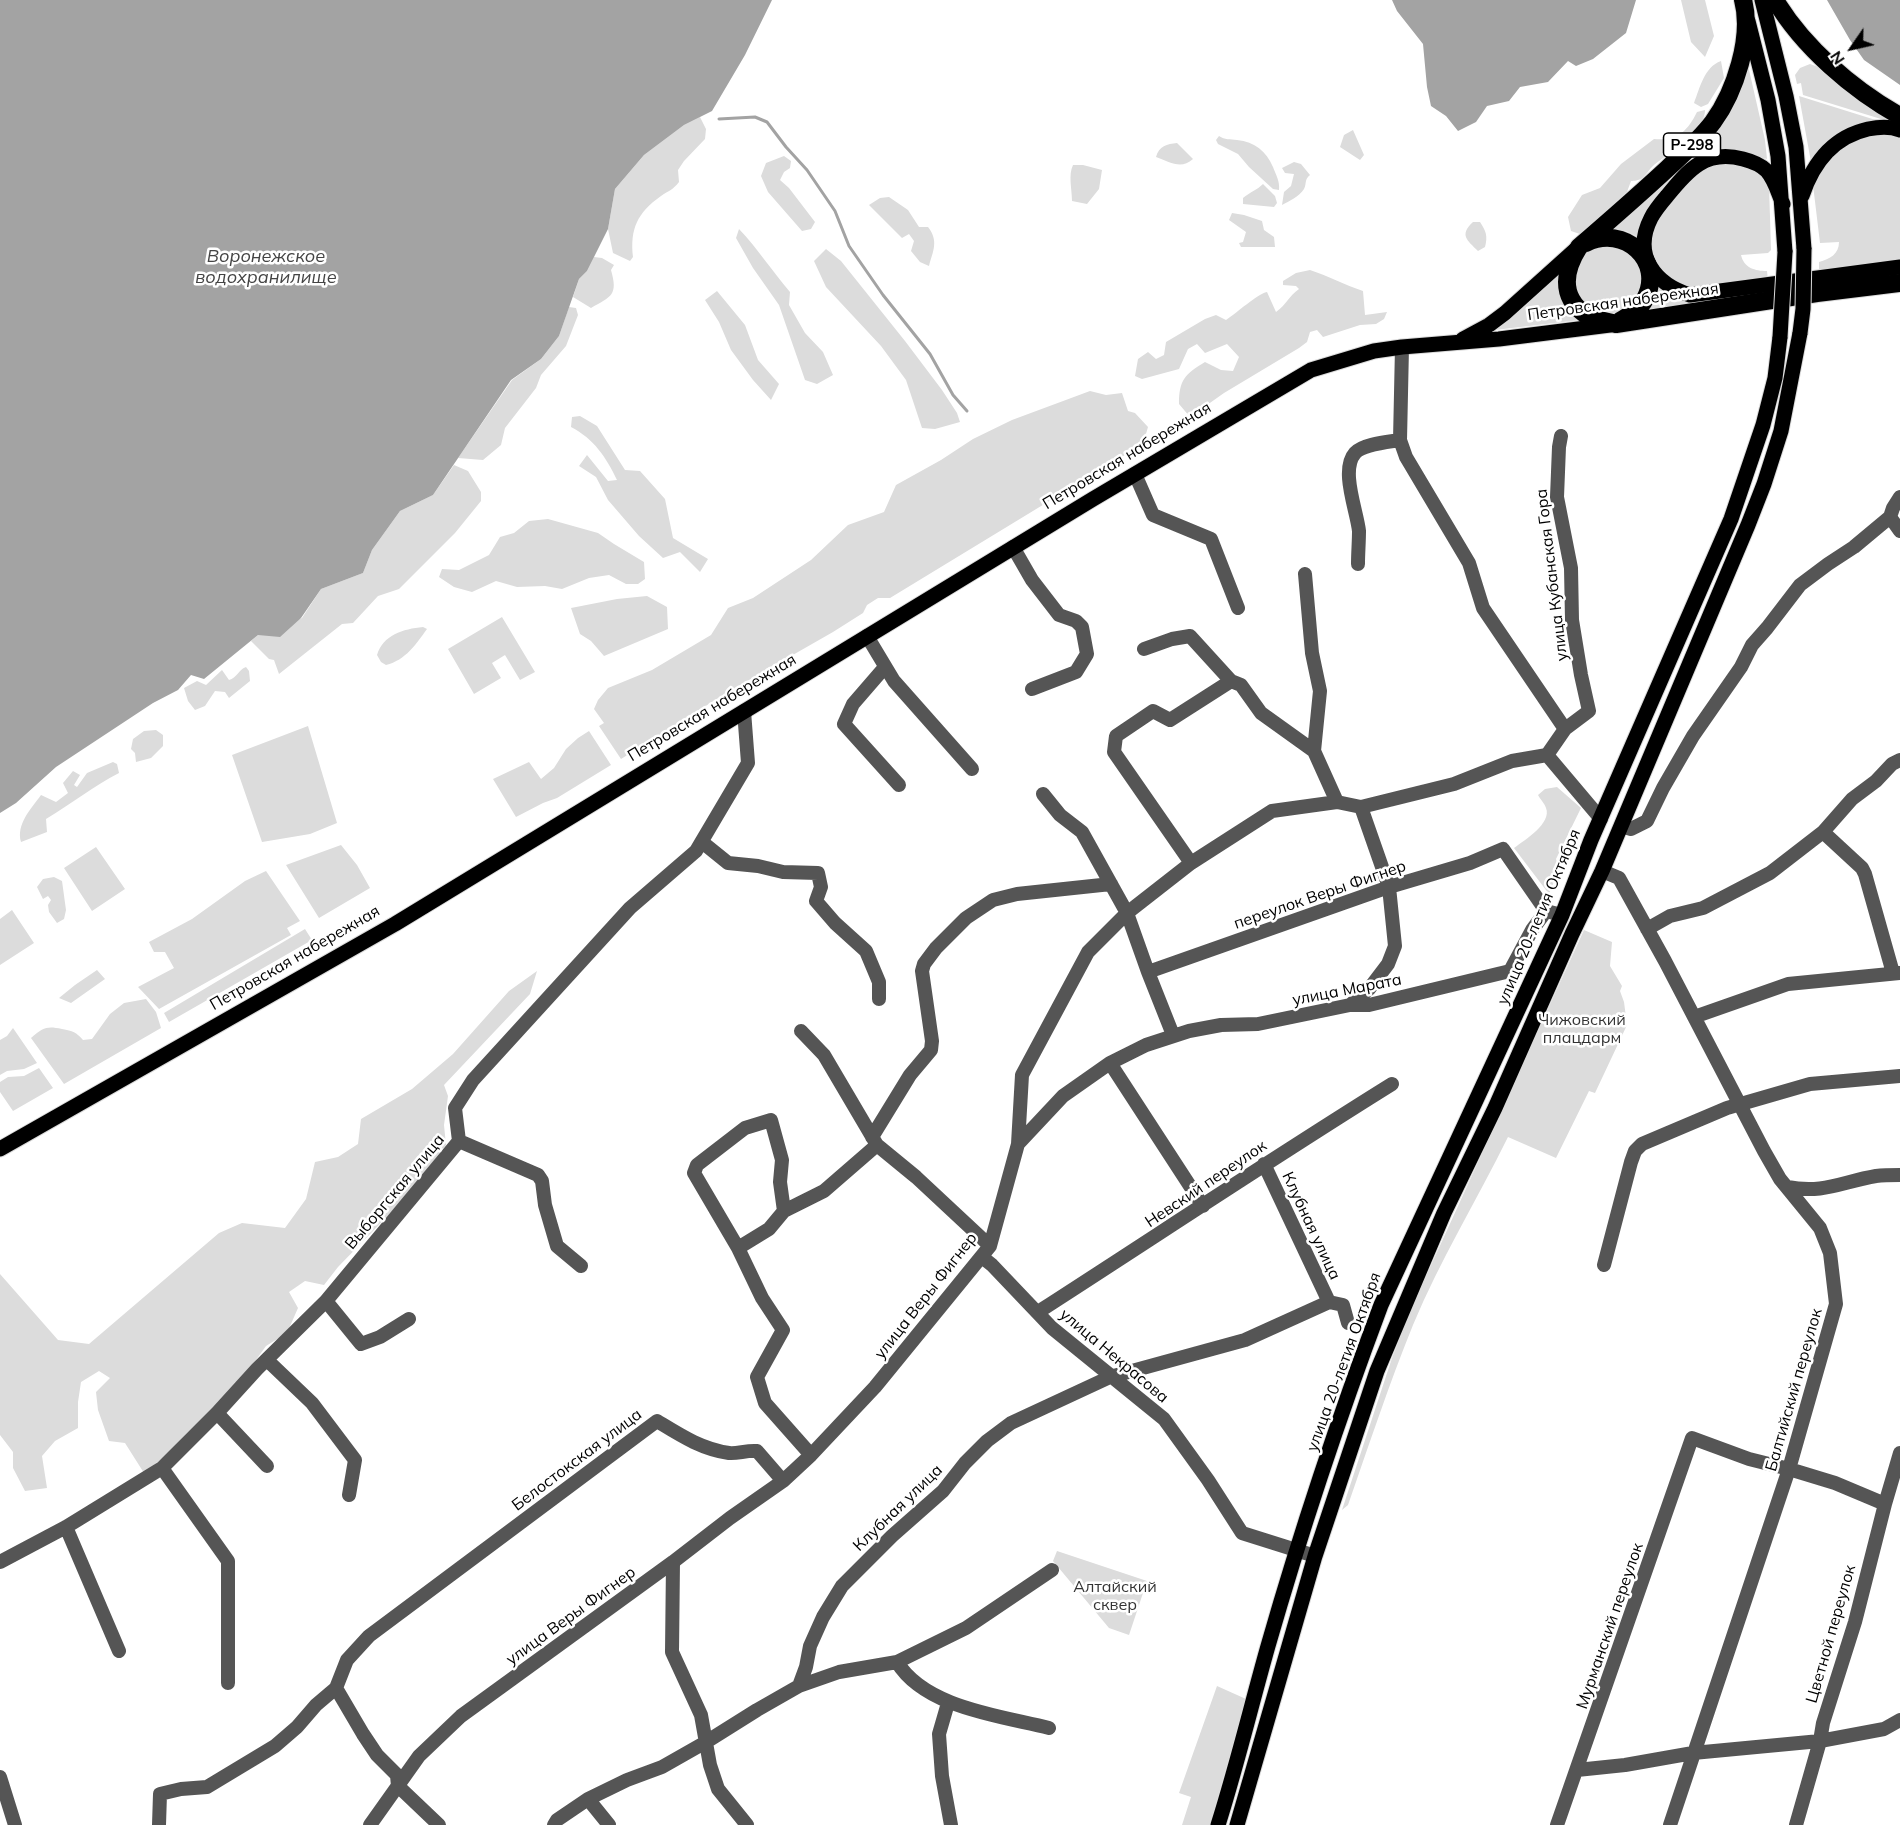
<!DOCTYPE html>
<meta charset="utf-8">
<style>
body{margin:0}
#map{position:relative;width:1900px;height:1825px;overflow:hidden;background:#fff;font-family:Mulish,sans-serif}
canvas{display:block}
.north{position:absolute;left:1822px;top:18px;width:60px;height:60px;-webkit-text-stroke:4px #fff;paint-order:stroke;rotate:236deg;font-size:16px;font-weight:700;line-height:24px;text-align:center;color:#000}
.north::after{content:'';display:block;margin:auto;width:21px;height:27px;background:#000;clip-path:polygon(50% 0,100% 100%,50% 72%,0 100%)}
</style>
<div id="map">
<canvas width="1900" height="1825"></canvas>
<div class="north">N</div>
</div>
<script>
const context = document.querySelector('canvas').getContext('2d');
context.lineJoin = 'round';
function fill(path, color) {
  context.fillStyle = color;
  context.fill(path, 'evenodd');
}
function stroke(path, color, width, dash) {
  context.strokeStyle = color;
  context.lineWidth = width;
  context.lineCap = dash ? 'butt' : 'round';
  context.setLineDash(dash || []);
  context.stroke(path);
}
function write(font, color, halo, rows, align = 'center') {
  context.font = font + ' Mulish,sans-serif';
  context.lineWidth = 5;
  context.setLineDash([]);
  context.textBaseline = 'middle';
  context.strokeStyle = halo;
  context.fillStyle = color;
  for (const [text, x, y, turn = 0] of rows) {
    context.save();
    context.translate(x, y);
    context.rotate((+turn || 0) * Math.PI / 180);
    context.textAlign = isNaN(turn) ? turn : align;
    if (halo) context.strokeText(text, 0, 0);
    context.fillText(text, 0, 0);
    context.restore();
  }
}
fill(new Path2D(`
 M 1681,0 L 1705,0 L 1714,36 L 1705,57 L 1691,42 Z
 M 1721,61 L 1724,78 L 1708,104 L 1701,107 L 1694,103 C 1700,88 1704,67 1721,61 Z
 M 1747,61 L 1765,140 L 1767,159 L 1743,153 L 1714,152 L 1640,238 L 1626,231 L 1609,229 L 1662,182 Z
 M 1810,64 L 1821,68 L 1894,123 L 1803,95 L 1801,83 L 1797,84 L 1795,75 L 1800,68 Z
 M 1799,96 L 1882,122 L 1811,162 Z
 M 1705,110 C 1706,129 1668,154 1654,165 C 1649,169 1646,176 1641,179 C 1639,180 1634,181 1631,181 L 1627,192 L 1580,234 L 1571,231 L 1568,217 L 1582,195 L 1600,188 L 1621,164 L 1654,139 C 1677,141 1687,132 1697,112 Z
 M 700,117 L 706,129 L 705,139 L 684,161 L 678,170 L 679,182 C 673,190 668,191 661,196 C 637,213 630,229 633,257 L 630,261 L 613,253 L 608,229 L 615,189 L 644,155 L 684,125 Z
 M 1353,130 L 1364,155 L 1360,160 L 1340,147 L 1344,135 Z
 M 1872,133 L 1900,135 L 1900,263 L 1819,273 L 1819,262 C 1830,259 1839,254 1839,242 L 1820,243 L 1813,185 L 1821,167 L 1844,144 Z
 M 1219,136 C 1225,140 1230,139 1237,140 C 1255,142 1266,151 1273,167 C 1276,175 1280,181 1279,190 L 1273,189 L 1249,167 L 1238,154 L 1218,144 L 1216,140 Z
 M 1177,143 L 1193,159 C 1181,170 1170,162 1156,157 C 1159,146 1167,144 1177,143 Z
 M 784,156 L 791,161 L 790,168 L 784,172 L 780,180 L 789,188 L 815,222 L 811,229 L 802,231 L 768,192 L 761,176 L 766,163 Z
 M 1294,162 L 1301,164 L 1310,175 C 1304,180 1307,183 1304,189 C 1299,197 1289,201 1282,205 L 1284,192 L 1291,186 L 1294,174 L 1285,173 L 1282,168 Z
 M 1729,163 L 1755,169 L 1769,184 L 1771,250 L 1768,253 L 1741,255 C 1744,268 1755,271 1767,271 L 1768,280 L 1691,291 L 1661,273 L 1651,252 L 1653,225 L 1675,191 L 1710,164 Z
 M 1073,165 L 1083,165 L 1102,170 L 1099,189 L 1087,204 L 1072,201 C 1072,189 1068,175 1073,165 Z
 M 1263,184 L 1275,196 L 1277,203 L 1274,207 L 1243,204 L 1243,198 C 1250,192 1257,190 1263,184 Z
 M 889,197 L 908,210 L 919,227 L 928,227 C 939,241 933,251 929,266 L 920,262 L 911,251 L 914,241 L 909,234 L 902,238 L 869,205 L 880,198 Z
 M 1232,213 L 1244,215 L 1262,221 L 1264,230 L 1274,237 L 1275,247 L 1241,247 L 1239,243 L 1243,242 L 1246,232 L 1229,220 Z
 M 1473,222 L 1480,222 C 1486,231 1488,236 1485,247 L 1478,251 C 1467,240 1459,235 1473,222 Z
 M 739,229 C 758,249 772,271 790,292 L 789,305 L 805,333 L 823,352 L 833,375 L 817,384 L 805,380 L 779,305 L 753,268 L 736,238 Z
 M 1601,244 L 1632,252 L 1644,278 C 1642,284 1640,294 1636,300 C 1607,335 1554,293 1585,254 C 1589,249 1596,247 1601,244 Z
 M 826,249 L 841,261 L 905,341 L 942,390 L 957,413 L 960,422 L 935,429 L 922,428 L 906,380 L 881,346 L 826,287 L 814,261 Z
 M 594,257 L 602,258 L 614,265 L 611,270 C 618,295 612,296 591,308 L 573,297 L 579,279 L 587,271 Z
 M 1310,270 C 1329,276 1344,285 1363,291 L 1365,315 L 1387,312 L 1384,319 L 1376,324 L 1360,325 L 1323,337 L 1317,330 L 1310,332 L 1307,342 L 1299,348 L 1224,393 L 1190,417 L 1179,404 C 1179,380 1185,374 1205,362 L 1221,370 L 1233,371 L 1239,357 L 1227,344 L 1205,353 L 1197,344 L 1188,349 L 1179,369 L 1142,379 L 1135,376 L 1138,359 L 1148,352 L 1156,359 L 1164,355 L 1166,342 L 1205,319 L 1216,315 L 1226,320 C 1237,313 1257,294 1267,292 L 1276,312 C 1286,305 1289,296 1299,289 L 1296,286 L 1283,285 L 1283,281 L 1296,273 Z
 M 1900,273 L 1637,314 L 1655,279 L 1673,294 Z
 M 1558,275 C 1557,296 1566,307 1580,320 L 1495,330 Z
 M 717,291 L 745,325 L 758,360 L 779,384 L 771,400 L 753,380 L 731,350 L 719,322 L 705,300 Z
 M 569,307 L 576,308 L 578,315 L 566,346 L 541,375 L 536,388 L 505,428 L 501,445 L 483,460 L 458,458 L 512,380 L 541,359 L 559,336 Z
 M 1090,391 L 1106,395 L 1122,393 L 1128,411 L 1135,413 L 1148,427 L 1143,444 L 890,598 L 878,598 L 867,605 L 863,613 L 833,632 L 728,692 L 621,759 L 599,726 L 604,723 L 594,709 L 598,700 L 608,688 L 652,670 L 711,635 L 728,608 L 753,598 L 811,560 L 848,525 L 884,512 L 896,485 L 941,460 L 973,439 L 1012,420 Z
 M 580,416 L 597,426 L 625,470 L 640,471 L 665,499 L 673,538 L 708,559 L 700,572 L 680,552 L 663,558 L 639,536 L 608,500 L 596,477 L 579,466 L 587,455 L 608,481 L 617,480 C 606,457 594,439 571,427 L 572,417 Z
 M 454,465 L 468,471 L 481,492 L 481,501 L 455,533 L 399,589 L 378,596 L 353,623 L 342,624 L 279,674 L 274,660 L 269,659 L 251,641 L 258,635 L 302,618 L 321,589 L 363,573 L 372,550 L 400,511 L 433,495 Z
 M 548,519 L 598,533 L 614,544 L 644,562 L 645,579 L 638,584 L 626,584 L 609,575 L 589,578 L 562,589 L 545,586 L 517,587 L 496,581 L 472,592 L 454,587 L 439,577 L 442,569 L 459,570 L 489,555 L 500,537 L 514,533 L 529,521 Z
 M 647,596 L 667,607 L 668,629 L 604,656 L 591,641 L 580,634 L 571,608 L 617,599 Z
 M 502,617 L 535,672 L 520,680 L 505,655 L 492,663 L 501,678 L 474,694 L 448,649 Z
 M 423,627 L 427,629 C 416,644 406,660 386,665 L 381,662 L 377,655 C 383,635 403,629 423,627 Z
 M 246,667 L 249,671 L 250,681 L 229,698 L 225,692 L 215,691 L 205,706 L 195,710 L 188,701 L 184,688 L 197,681 L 206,685 L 222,670 L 229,680 C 237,678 238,670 246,667 Z
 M 308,726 L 337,823 L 310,834 L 262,842 L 232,755 Z
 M 156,730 L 163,735 L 163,746 L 151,758 L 136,762 L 135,753 L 131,749 L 133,739 L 144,731 Z
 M 589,731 L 611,765 L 557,798 L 543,803 L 516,817 L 493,779 L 529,762 L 541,779 L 554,768 L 566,749 L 578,738 Z
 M 113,762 L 117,764 L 119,773 C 94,786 71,804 46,819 L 47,832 L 21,842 C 16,824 31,809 41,795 L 56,802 L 68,793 L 63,783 L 73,771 L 80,775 L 74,785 L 77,787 L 87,773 Z
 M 1557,787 L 1581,808 L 1556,859 L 1559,869 L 1549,894 L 1514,848 C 1525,840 1552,823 1546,808 C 1545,804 1540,799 1538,795 L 1545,789 Z
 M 341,845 L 357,865 L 370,888 L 319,918 L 286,865 Z
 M 96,847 L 125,889 L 92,911 L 64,868 Z
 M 266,871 L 300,921 L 287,928 L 291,935 L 159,1009 L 138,987 L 174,968 L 165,952 L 154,952 L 149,942 L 192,919 L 245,881 Z
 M 54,877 L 62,881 L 66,910 L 64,919 L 57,923 L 49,912 L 48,905 L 51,900 L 48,896 L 43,899 L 37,887 L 43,879 Z
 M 12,910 L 34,943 L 0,965 L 0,919 Z
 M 305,929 L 312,940 L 169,1022 L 164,1013 Z
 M 1584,930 L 1612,942 L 1610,966 L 1622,986 L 1620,991 L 1624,1002 L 1627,1025 L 1595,1093 L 1589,1091 L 1556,1158 L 1508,1137 C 1477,1200 1440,1260 1413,1325 C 1389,1384 1369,1445 1348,1505 L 1342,1510 L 1392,1358 L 1411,1309 Z
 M 97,970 L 105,979 L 71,1003 L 59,998 L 75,985 Z
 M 537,971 L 530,994 L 444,1085 L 448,1096 L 444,1125 L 446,1145 L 406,1197 L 338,1267 L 324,1285 L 305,1281 L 289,1292 L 298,1308 L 287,1333 L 266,1346 L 243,1378 L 213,1409 L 187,1433 L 164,1457 L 144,1473 L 125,1443 L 109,1441 L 98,1410 L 96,1392 L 110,1378 L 99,1371 L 81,1382 L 78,1402 L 78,1428 L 55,1441 L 42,1456 L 47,1488 L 25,1491 L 13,1468 L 13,1452 L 0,1435 L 0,1274 L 58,1340 L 89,1344 L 219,1233 L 242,1223 L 285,1228 L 306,1199 L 315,1162 L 338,1157 L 358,1144 L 361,1119 L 412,1089 L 453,1054 L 509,991 Z
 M 146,999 L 156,1012 L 161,1028 L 64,1084 L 31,1038 C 44,1027 47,1026 62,1029 C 73,1031 76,1032 83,1040 L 92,1039 L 110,1014 L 124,1003 Z
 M 13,1028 L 37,1063 L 24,1069 L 7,1071 L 0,1075 L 0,1040 L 7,1036 Z
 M 39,1068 L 53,1088 L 13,1111 L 0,1092 L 0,1082 L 8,1077 L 24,1076 Z
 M 1057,1551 L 1147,1581 L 1129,1635 L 1109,1628 L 1053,1561 Z
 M 1217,1686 L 1246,1699 L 1210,1825 L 1182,1825 L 1191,1797 L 1179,1793 Z`), '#dcdcdc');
fill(new Path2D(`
 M 0,0 L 772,0 L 745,55 L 712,111 L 684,125 L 644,155 L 615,189 L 608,229 L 587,271 L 579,279 L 559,336 L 541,359 L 511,380 L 433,495 L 400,511 L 372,550 L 363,573 L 321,589 L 301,618 L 280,637 L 258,635 L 204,679 L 191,675 L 178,690 L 153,703 L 56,767 L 16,803 L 0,813 Z
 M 1392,0 L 1636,0 L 1626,33 L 1593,59 L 1576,66 L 1568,61 L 1548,82 L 1520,87 L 1509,101 L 1487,106 L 1476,122 L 1458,131 L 1446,116 L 1431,106 L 1427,87 L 1423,44 L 1397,11 Z
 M 1827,0 L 1900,0 L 1900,85 L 1864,60 L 1850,40 Z`), '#a3a3a3');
stroke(new Path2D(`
 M 719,119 L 755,117 L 767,122 L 786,147 L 807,170 L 835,211 L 849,246 L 883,295 L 930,354 L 953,395 L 967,411`), '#a3a3a3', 3);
const major = new Path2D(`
 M 1762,0 L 1786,96 L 1796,147 L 1804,249
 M 1748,21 L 1768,100 L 1778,156 L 1785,252
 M 1802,196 C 1813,163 1833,137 1868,129 C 1878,127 1890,126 1900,130
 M 1783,204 C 1778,193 1775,180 1767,171 C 1760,164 1751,161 1743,159 C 1706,149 1688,170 1667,196 C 1661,203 1655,210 1651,218 C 1632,255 1655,284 1690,295 L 1900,267
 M 1463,339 L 1489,325 L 1505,313 L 1575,250
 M 0,1149 L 395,924 L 1093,499 L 1311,370 L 1374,351 L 1402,347 L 1499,339 L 1610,325
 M 1218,1825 C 1237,1765 1251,1706 1268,1646 C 1301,1531 1339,1417 1381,1305 L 1562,915 L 1591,840 L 1731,519 L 1763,425 L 1775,378 L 1780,337
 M 1237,1825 L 1315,1556 L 1377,1371 L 1444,1213 L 1495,1108 L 1572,934 L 1602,871 L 1748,525 L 1764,484 L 1781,431 L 1800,333`);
const highway = new Path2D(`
 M 1743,0 C 1753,37 1735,92 1713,122 C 1700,139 1684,153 1668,168 C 1639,195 1609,221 1579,247 C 1565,269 1559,296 1585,314 C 1594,320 1605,321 1616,324 L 1817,293 L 1900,283
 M 1775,0 C 1803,47 1853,90 1900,116
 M 1586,243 C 1624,224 1665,261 1645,299 C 1640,309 1630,315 1620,321`);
stroke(major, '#dbdbdb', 17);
stroke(highway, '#dbdbdb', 20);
stroke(new Path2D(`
 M 1402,347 L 1400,440 L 1406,457 L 1469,563 L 1483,608 L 1565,729
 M 1135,474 L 1153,515 L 1211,539 L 1238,608
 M 1890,517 L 1900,531
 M 1013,547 L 1032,580 L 1059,615 L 1076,621 L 1082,627 L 1087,654 L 1076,672 L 1032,689
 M 1358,564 C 1358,553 1359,542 1359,531 C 1357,511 1340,470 1355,453 C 1363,444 1388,442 1400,440
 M 1305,574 L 1312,653 L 1320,691 L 1314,751
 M 867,636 L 894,681 L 972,769
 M 1144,649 L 1172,639 L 1190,636 L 1231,681 L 1241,685 L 1261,713 L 1314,751 L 1337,802
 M 885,667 L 853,704 L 844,724 L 899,785
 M 1547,755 L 1565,729 L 1589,711 L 1581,675 L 1572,620 L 1571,568 L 1557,497 L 1559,447 L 1561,436
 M 1547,755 L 1601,819
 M 1043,794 L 1060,815 L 1082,832 L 1127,913 L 1148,972 L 1173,1035
 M 1621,826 L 1631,829 L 1647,821 L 1663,788 L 1693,736 L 1741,667 L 1752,645 L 1767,628 L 1800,585 L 1828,564 L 1854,547 L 1890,517 L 1893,508 L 1900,497
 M 1823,832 L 1862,868 L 1865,874 L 1893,973
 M 702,842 L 728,863 L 758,866 L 783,872 L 818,873 L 821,887 L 816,901 L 835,923 L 866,951 L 879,982 L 879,999
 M 1191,863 L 1114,752 L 1116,736 L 1153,711 L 1170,720 L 1231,681
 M 1602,871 L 1619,878 L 1665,961 L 1764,1151 L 1780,1179 L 1820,1228 L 1830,1253 L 1836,1304 L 1789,1469 L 1670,1825
 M 1647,929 L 1670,916 L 1703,908 L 1770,873 L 1823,832 L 1852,799 L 1876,781 L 1892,764 L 1900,760
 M 1148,972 L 1389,887 L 1470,863 L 1503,849 L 1546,911
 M 1350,1005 L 1369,989 L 1388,964 L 1395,946 L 1389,887 L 1361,807
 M 1694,1017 L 1788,984 L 1900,973
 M 801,1031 L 824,1055 L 877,1145 L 916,1177 L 990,1246
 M 1110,1063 L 1203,1206
 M 872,1137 L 910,1075 L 931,1050 L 932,1041 L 922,971 L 924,964 L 936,948 L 966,918 L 993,900 L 1017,894 L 1111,884
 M 459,1141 L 538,1175 L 542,1181 L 545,1205 L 557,1246 L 581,1266
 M 1018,1144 L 1063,1096 L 1110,1063 L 1146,1045 L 1189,1031 L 1221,1025 L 1258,1024 L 1350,1005 L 1369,1005 L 1510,971 L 1532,930 L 1546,911 L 1562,915
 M 1264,1164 L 1329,1302
 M 1787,1187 C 1824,1194 1841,1182 1876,1176 C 1884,1175 1892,1175 1900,1175
 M 784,1211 L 780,1182 L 782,1160 L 771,1120 L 745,1128 L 697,1165 L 694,1173 L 738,1248 L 762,1298 L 783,1330 L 757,1377 L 765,1403 L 811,1455
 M 738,1248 L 769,1229 L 784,1211 L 824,1191 L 877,1145
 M 982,1257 L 992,1265 L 1052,1328 L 1164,1419 L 1208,1480 L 1242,1533 L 1315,1556
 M 1604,1265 L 1631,1162 L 1635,1151 L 1642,1144 L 1727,1108 L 1810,1084 L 1900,1076
 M 326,1301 L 361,1344 L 380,1337 L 409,1319
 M 1038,1312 C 1156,1236 1273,1158 1392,1084
 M 267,1360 L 312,1403 L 355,1460 L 349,1495
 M 217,1413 L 267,1466
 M 162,1468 L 228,1561 L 228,1683
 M 66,1527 L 119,1651
 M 0,1562 L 66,1527 L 162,1468 L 217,1413 L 257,1369 L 326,1301 L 459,1141 L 455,1108 L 473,1080 L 630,908 L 696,851 L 748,763 L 744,711
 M 673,1562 L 672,1652 L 701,1715 L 710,1765 L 718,1789 L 747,1825
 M 897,1662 C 925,1708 1001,1716 1049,1728
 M 799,1686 L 839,1672 L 897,1662 L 966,1628 L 1052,1570
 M 336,1688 L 363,1734 L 377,1755 L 397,1775 L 398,1786 L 439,1825
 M 948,1703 L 939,1734 L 942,1776 L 951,1825
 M 1577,1770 L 1625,1765 L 1693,1753 L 1820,1741 L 1884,1729 L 1900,1720
 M 0,1777 L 15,1825
 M 588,1799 L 609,1825
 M 159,1825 L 160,1794 L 181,1789 L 207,1787 L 275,1746 L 297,1727 L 316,1705 L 336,1688 L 347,1660 L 369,1636 L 657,1421 C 680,1435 701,1449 729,1453 C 737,1454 747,1450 757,1451 L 783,1481
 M 370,1825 L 419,1756 L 461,1716 L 673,1562 L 730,1518 L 783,1481 L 811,1455 L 875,1387 L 990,1246 L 1018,1144 L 1022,1075 L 1088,952 L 1127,913 L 1191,863 L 1272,811 L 1337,802 L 1361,807 L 1454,784 L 1512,761 L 1547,755
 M 554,1825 L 557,1820 L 588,1799 L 627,1780 L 662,1767 L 706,1742 L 757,1710 L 799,1686 L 806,1667 L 810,1646 L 823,1617 L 842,1586 L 892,1536 L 943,1491 L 965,1463 L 987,1441 L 1011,1423 L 1110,1377 L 1245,1340 L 1329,1302 L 1343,1305 L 1348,1323
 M 1557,1825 L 1692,1438 L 1749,1459 L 1789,1469 L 1835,1483 L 1885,1504
 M 1796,1825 L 1820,1741 L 1823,1723 L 1855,1622 L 1885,1504 L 1900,1453`), '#555', 14);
stroke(major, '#000', 15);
stroke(highway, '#000', 18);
const majorBridge = new Path2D(`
 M 1800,333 L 1803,309 L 1804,249
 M 1780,337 L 1785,252`);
stroke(majorBridge, '#dbdbdb', 17, []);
stroke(majorBridge, '#000', 15);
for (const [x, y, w] of [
 [1692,145,57]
]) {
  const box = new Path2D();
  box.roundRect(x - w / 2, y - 12, w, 24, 4.5);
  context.fillStyle = '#fff';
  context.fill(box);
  stroke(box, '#000', 1.5);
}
write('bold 15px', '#000', null, [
 ["Р-298",1692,145]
]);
write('16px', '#000', '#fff', [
 ["Петровская набережная",1623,302,-8],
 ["Петровская набережная",1127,456,-31],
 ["улица Кубанская Гора",1552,575,-97],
 ["Петровская набережная",712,708,-31],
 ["переулок Веры Фигнер",1320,895,-19],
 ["улица 20-летия Октября",1539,917,-67],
 ["Петровская набережная",295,958,-30],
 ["улица Марата",1347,990,-11],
 ["Невский переулок",1206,1184,-34],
 ["Выборгская улица",395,1192,-50],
 ["Клубная улица",1311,1226,65],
 ["улица Веры Фигнер",926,1296,-52],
 ["улица Некрасова",1114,1356,40],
 ["улица 20-летия Октября",1344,1362,-70],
 ["Балтийский переулок",1794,1390,-74],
 ["Белостокская улица",577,1460,-37],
 ["Клубная улица",898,1508,-44],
 ["улица Веры Фигнер",571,1616,-36],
 ["Мурманский переулок",1610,1626,-71],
 ["Цветной переулок",1831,1634,-74]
]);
write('16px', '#333', '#fff', [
 ["Чижовский",1582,1020],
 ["плацдарм",1582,1038],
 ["Алтайский",1115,1587],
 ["сквер",1115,1605]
]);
write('italic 18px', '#444', '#fff', [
 ["Воронежское",266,257],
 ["водохранилище",266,278]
]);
</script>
